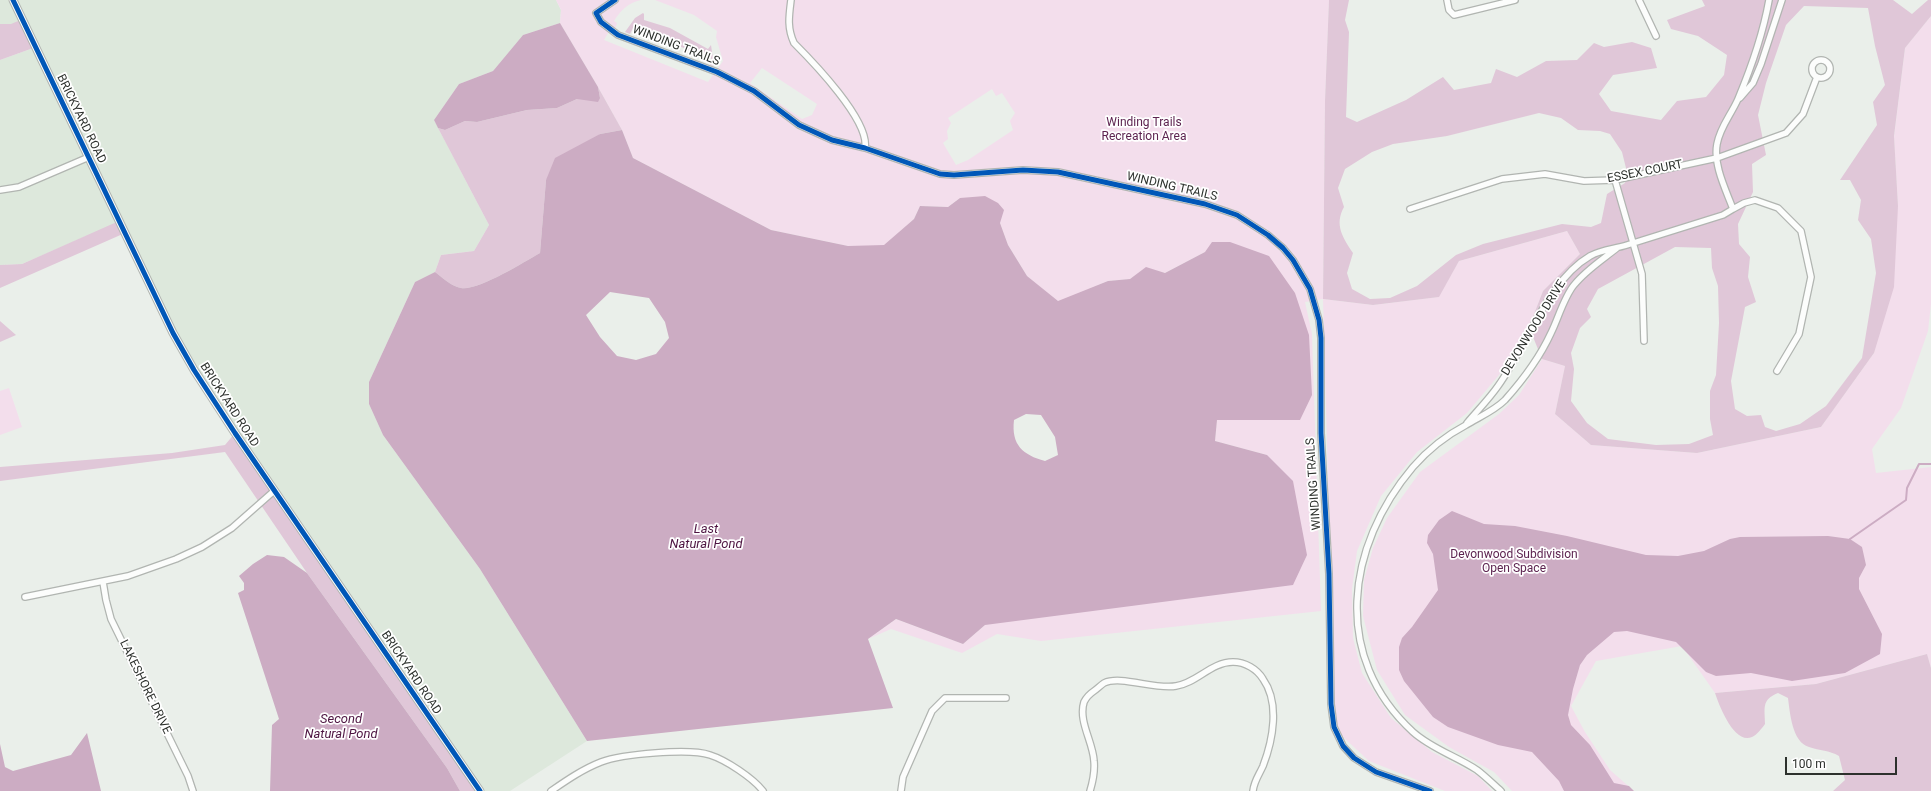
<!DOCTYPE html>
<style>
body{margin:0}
#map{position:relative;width:1931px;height:791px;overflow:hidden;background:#eaefea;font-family:Roboto,sans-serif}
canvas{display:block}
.scale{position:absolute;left:1785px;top:757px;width:112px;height:18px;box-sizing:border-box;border:2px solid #2d312d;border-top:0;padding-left:5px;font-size:12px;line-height:14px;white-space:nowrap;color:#2d312d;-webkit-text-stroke:3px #fff;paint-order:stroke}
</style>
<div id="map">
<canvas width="1931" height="791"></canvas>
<div class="scale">100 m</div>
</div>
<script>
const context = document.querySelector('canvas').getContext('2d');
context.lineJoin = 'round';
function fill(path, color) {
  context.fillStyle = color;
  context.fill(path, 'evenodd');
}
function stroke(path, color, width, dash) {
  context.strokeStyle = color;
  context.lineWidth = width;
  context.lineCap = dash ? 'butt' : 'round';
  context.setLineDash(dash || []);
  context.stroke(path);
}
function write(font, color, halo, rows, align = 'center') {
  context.font = font + ' Roboto,sans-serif';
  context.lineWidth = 3.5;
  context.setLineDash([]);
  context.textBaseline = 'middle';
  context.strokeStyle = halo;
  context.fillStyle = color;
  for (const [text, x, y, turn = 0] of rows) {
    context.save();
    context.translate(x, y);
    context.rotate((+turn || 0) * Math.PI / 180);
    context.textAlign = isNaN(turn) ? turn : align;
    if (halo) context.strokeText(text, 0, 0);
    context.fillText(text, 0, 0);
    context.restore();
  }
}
fill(new Path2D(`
 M 0,0 L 556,0 L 561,10 L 560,23 L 523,35 L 493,71 L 459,84 L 434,120 L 489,225 L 474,251 L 441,255 L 435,272 L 415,282 L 369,382 L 369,404 L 383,435 L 480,569 L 587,741 L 510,791 L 480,791 L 274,491 L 173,333 L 119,222 L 22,264 L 0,265 L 0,60 L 36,47 L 11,24 L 0,24 Z`), '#dde8dc');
fill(new Path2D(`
 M 556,0 L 641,0 C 628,3 621,10 614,21 L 617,23 L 615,29 L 611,28 L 604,40 L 708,82 L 723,61 L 716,37 L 717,31 L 694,15 L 655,0 L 1329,0 L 1325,101 L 1323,299 L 1373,305 L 1438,297 L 1459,261 L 1567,231 L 1580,254 L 1543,291 L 1529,327 L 1499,375 L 1467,413 L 1417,452 L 1381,496 L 1357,551 L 1352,589 L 1353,638 L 1362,673 L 1391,718 L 1432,752 L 1478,776 L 1492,791 L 1445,791 L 1369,761 L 1342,736 L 1336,723 L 1332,680 L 1331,593 L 1323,299 L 1305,302 L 1312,334 L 1321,611 L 1041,641 L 997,634 L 962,653 L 891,629 L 868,639 L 896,619 L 963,644 L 985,625 L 1267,455 L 1215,441 L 1217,420 L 1205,252 L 1165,273 L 1146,268 L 1130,279 L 1108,281 L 1058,302 L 1027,276 L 1008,245 L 1000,223 L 960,198 L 948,207 L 920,206 L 914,219 L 884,246 L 848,246 L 771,230 L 633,158 L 622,130 L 598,87 L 560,23 L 561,10 ZM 762,68 L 817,104 L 812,115 L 802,119 L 750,83 ZM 992,89 L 996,96 L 1002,93 L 1015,113 L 1010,121 L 1013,130 L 968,160 L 956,165 L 943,143 L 948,139 L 947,131 L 951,123 L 948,118 Z
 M 1931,16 L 1931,304 L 1928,331 L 1901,408 L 1872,449 L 1876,473 L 1931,467 L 1931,668 L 1927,654 L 1816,684 L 1715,693 L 1682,646 L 1596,661 L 1571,706 L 1585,732 L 1610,770 L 1634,791 L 1512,791 L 1494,772 L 1449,747 L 1405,715 L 1377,670 L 1363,616 L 1364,580 L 1373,548 L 1387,518 L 1420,472 L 1499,414 L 1519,395 L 1542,359 L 1565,366 L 1555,414 L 1591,445 L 1697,453 L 1821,427 L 1874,353 L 1898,206 L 1894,137 L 1905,48 Z
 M 9,388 L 22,427 L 0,435 L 0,391 Z`), '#f3deec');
fill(new Path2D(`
 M 1329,0 L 1349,0 L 1345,20 L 1349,32 L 1346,117 L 1357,122 L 1406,100 L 1443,77 L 1454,90 L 1491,83 L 1496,69 L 1517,77 L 1546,61 L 1577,60 L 1594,43 L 1604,47 L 1632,42 L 1651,48 L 1657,68 L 1613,75 L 1599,94 L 1611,111 L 1661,120 L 1677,101 L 1706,97 L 1724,75 L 1727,55 L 1698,36 L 1671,29 L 1667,20 L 1705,6 L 1702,0 L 1893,0 L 1912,14 L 1928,0 L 1931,0 L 1931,16 L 1905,48 L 1894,136 L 1898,206 L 1894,287 L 1874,353 L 1821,427 L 1697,453 L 1591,445 L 1555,414 L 1565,366 L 1542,359 L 1529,327 L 1543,291 L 1580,254 L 1567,231 L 1459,261 L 1439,297 L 1373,305 L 1323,299 L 1325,101 ZM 1804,6 L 1868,8 L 1875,46 L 1885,85 L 1873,102 L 1877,125 L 1840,180 L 1850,180 L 1861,200 L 1858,220 L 1871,239 L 1876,273 L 1862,358 L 1826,406 L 1800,424 L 1776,431 L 1765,427 L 1761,415 L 1747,416 L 1735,409 L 1731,381 L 1745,307 L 1756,302 L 1748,277 L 1750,257 L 1739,244 L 1738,224 L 1753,192 L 1752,164 L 1766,155 L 1758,115 L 1766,83 L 1786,25 ZM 1539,113 L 1561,118 L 1578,130 L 1600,131 L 1610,134 L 1622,152 L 1627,172 L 1625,183 L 1607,194 L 1601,223 L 1591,227 L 1562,224 L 1483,244 L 1456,255 L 1417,286 L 1390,298 L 1370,299 L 1352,289 L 1347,273 L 1353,253 C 1343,238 1334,225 1344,207 L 1338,188 L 1345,169 L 1372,152 L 1393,144 L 1447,136 ZM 1675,247 L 1711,248 L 1712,268 L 1718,286 L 1719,323 L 1716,375 L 1710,391 L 1710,419 L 1713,435 L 1689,444 L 1656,445 L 1608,439 L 1587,423 L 1571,401 L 1574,369 L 1571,353 L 1580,328 L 1591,317 L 1587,309 L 1598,289 Z
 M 643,13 L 644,14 L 644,20 L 670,28 L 708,49 L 711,45 L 714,66 L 710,65 L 712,59 L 633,28 L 630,34 L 625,32 L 635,18 Z
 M 23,19 L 36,47 L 0,60 L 0,24 L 11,24 Z
 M 598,87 L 622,130 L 600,134 L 546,180 L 540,253 C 524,262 478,291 461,288 C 451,286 443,278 435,272 L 441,255 L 474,251 L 489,225 L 438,128 L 445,130 L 465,121 L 477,122 L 527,110 L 557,108 L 577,99 L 600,98 Z
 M 119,221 L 125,233 L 0,288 L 0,265 L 22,264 Z
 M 0,321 L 16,335 L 0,342 Z
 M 235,433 L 480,791 L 460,791 L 447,768 L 307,573 L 225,452 L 0,481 L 0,467 L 172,453 L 225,445 Z
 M 1927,654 L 1931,668 L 1931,791 L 1833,791 L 1845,780 L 1839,756 C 1829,750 1820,751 1809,747 C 1792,742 1790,713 1788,698 L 1778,693 C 1761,700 1765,708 1765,724 C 1762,728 1757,735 1752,737 C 1734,745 1719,705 1715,693 L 1816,684 Z`), '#e0c7d8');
fill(new Path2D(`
 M 560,23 L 598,87 L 600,98 L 598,102 L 577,99 L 557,108 L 527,110 L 477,122 L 465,121 L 445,130 L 438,128 L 434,120 L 459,84 L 493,71 L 523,35 Z
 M 622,130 L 633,158 L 771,230 L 848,246 L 884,245 L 914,219 L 920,206 L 948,207 L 960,198 L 985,196 L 998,203 L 1004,210 L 1000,223 L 1008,245 L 1027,276 L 1058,301 L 1108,281 L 1130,279 L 1146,267 L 1165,273 L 1205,252 L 1212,242 L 1230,242 L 1269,256 L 1295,293 L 1309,335 L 1312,395 L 1300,420 L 1217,420 L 1215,441 L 1267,455 L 1293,481 L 1307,555 L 1293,585 L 985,625 L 963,644 L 896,619 L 868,639 L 893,708 L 587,741 L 480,569 L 383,435 L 369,404 L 369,382 L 415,282 L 435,272 C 443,278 451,286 461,288 C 478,291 524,262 540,253 L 546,180 L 555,158 L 600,134 ZM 610,292 L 649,298 L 665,322 L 669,338 L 656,354 L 636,360 L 617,356 L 600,337 L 586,315 ZM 1026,414 L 1041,415 L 1055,437 L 1058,455 L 1045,461 C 1023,455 1011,445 1014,420 Z
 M 1452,511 L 1484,524 L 1515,526 L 1567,536 L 1646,555 L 1678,556 L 1704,551 L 1730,539 L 1740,537 L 1828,536 L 1850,539 L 1862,547 L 1866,565 L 1859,578 L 1859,589 L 1882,634 L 1880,654 L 1845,673 L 1792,681 L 1751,673 L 1716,676 L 1706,672 L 1676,642 L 1627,631 L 1614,632 L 1587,655 L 1580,665 L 1573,689 L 1568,715 L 1571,725 L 1590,745 L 1614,783 L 1629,786 L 1634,791 L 1564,791 L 1559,781 L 1532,752 L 1498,745 L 1448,727 L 1433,717 L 1404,681 L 1399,670 L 1399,647 L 1402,638 L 1412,627 L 1438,590 L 1433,554 L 1427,543 L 1428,535 L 1439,520 Z
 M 267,555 L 284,557 L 307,573 L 447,768 L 460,791 L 270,791 L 272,725 L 279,719 L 238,593 L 244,590 L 244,583 L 239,576 L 253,564 Z
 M 87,733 L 101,791 L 0,791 L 0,744 L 5,767 L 13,771 L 71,755 Z`), '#ccacc3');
stroke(new Path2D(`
 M 1850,539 L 1906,500 L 1907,488 L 1919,464 L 1931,464`), '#ccacc3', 2);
const minor = new Path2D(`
 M 615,0 L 596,13 L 601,22 L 618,35 L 717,72 L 754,91 L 799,125 L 832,140 L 865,148 L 940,174 L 954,175 L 1023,170 L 1058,172 L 1205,204 L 1237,215 L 1268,235 L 1283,248 L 1293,260 L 1310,289 L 1319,320 L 1321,338 L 1321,433 L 1329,574 L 1331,704 L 1334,727 L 1343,746 L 1354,758 L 1376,772 L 1430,791
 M 791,0 C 789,16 787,28 794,43 C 813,62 870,121 865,148
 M 1447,0 L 1449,10 L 1454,15 L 1515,0
 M 1639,0 L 1656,36
 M1812 69a9 9 0 1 1 18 0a9 9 0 1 1-18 0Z
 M 1740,98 L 1753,83 L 1761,64 L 1782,0
 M 1615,180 L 1642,274 L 1644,341
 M 0,190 L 19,187 L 89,157
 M 1410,209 L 1502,179 L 1545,174 L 1584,181 L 1615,180 L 1717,158 L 1786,133 L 1803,114 L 1817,77
 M 1733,209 L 1744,203 L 1755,200 L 1778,208 L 1801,231 L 1811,277 L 1799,334 L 1777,371
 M 1467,423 C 1477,411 1489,399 1498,386 C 1527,346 1547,281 1590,256 C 1602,249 1615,249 1627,245 C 1659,235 1691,225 1723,215 L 1733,209 C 1726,190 1713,165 1717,144 C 1720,127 1731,115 1738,99 C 1751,68 1763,34 1769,0
 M 103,582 L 106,600 L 111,619 L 188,776 L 193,791
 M 25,597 L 128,576 L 176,559 L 202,547 L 232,528 L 274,491
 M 551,791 C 567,780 583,769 601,762 C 622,754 689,748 710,755 C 726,760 753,778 763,791
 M 901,791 L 903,777 L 932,711 L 945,698 L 1006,698
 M 1090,791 C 1093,781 1095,771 1094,761 C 1093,742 1078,721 1084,702 C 1086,698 1091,693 1094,691 C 1097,689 1101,685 1104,683 C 1121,675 1155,690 1176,686 C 1197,683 1211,662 1233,662 C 1245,662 1257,669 1263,679 C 1280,703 1273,740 1263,766 C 1259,775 1254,781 1253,791
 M 1501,791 C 1493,784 1485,776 1477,770 C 1456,756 1432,749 1413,732 C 1331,657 1346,546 1413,467 C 1427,451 1447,435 1466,425 C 1479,417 1494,411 1505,400 C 1522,381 1540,357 1551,333 C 1558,319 1564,297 1574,285 C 1586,270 1602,260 1617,248`);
const tertiary = new Path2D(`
 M 13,0 L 173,333 L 194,370 L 235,433 L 480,791`);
stroke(minor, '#b1b5b1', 8);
stroke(tertiary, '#b1b5b1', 9);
stroke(minor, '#fcfdfc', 5.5);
stroke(tertiary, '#fcfdfc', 7);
stroke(new Path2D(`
 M 13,0 L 173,333 L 194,370 L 235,433 L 480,791
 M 615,0 L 596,13 L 601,22 L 618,35 L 717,72 L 754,91 L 799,125 L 832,140 L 865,148 L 940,174 L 954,175 L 1023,170 L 1058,172 L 1205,204 L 1237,215 L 1268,235 L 1283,248 L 1293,260 L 1310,289 L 1319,320 L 1321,338 L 1321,433 L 1329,574 L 1331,704 L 1334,727 L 1343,746 L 1354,758 L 1376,772 L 1430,791`), '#0057b8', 5);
write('12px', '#2d312d', '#fff', [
 ["WINDING TRAILS",676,46,21],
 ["BRICKYARD ROAD",81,119,64],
 ["ESSEX COURT",1645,172,-11],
 ["WINDING TRAILS",1172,187,13],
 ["DEVONWOOD DRIVE",1534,328,-58],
 ["BRICKYARD ROAD",229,405,57],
 ["WINDING TRAILS",1314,484,-94],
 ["BRICKYARD ROAD",411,673,56],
 ["LAKESHORE DRIVE",145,687,64]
]);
write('12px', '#5d2450', '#fff', [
 ["Winding Trails",1144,123],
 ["Recreation Area",1144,137],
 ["Devonwood Subdivision",1514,555],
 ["Open Space",1514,569]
]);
write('italic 13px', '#4d1441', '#fff', [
 ["Last",706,530],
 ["Natural Pond",706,545],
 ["Second",341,720],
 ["Natural Pond",341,735]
]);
</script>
